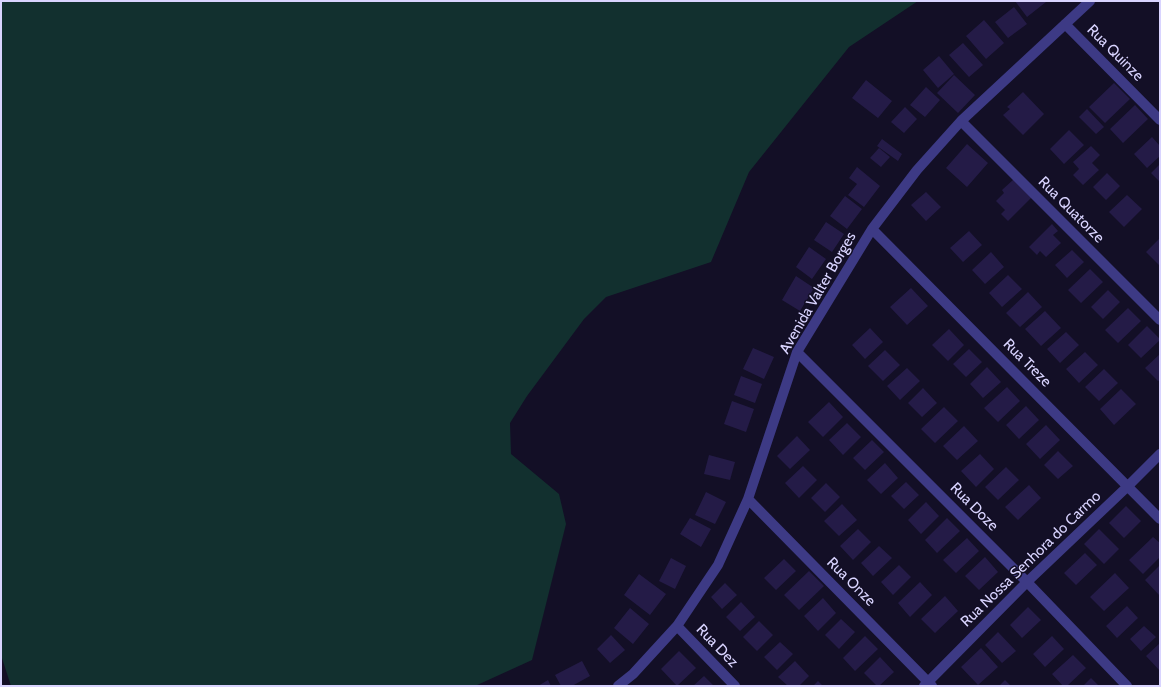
<!DOCTYPE html>
<style>
body{margin:0}
#map{position:relative;width:1161px;height:687px;overflow:hidden;background:#130f26;font-family:Cabin,sans-serif}
canvas{display:block}
.frame{position:absolute;inset:0;border:2px solid #d9d4ff;pointer-events:none}
</style>
<div id="map">
<canvas width="1161" height="687"></canvas>
<div class="frame"></div>
</div>
<script>
const context = document.querySelector('canvas').getContext('2d');
context.lineJoin = 'round';
function fill(path, color) {
  context.fillStyle = color;
  context.fill(path, 'evenodd');
}
function stroke(path, color, width, dash) {
  context.strokeStyle = color;
  context.lineWidth = width;
  context.lineCap = dash ? 'butt' : 'round';
  context.setLineDash(dash || []);
  context.stroke(path);
}
function write(font, color, halo, rows, align = 'center') {
  context.font = font + ' Cabin,sans-serif';
  context.lineWidth = 3;
  context.setLineDash([]);
  context.textBaseline = 'middle';
  context.strokeStyle = halo;
  context.fillStyle = color;
  for (const [text, x, y, turn = 0] of rows) {
    context.save();
    context.translate(x, y);
    context.rotate((+turn || 0) * Math.PI / 180);
    context.textAlign = isNaN(turn) ? turn : align;
    if (halo) context.strokeText(text, 0, 0);
    context.fillText(text, 0, 0);
    context.restore();
  }
}
fill(new Path2D(`
 M 1,1 L 918,1 L 849,47 L 749,172 L 711,262 L 606,297 L 584,319 L 527,396 L 510,423 L 511,454 L 559,494 L 566,524 L 532,660 L 475,686 L 11,686 L 1,655 Z`), '#12302f');
fill(new Path2D(`
 M 1015,1 L 1045,1 L 1046,2 L 1027,17 Z
 M 1014,7 L 1027,24 L 1008,38 L 995,22 Z
 M 984,20 L 1004,43 L 986,59 L 966,36 Z
 M 963,43 L 983,65 L 969,77 L 949,55 Z
 M 939,56 L 954,74 L 938,88 L 923,70 Z
 M 954,75 L 975,95 L 958,113 L 937,93 Z
 M 866,80 L 892,101 L 878,118 L 852,98 Z
 M 1114,83 L 1130,99 L 1105,123 L 1089,107 Z
 M 926,87 L 940,100 L 925,117 L 910,105 Z
 M 1023,92 L 1044,114 L 1023,135 L 1003,115 L 1010,109 L 1007,107 Z
 M 1135,105 L 1148,119 L 1123,143 L 1110,129 Z
 M 905,107 L 917,119 L 904,133 L 891,122 Z
 M 1087,109 L 1104,127 L 1096,134 L 1079,117 Z
 M 1069,130 L 1084,145 L 1064,164 L 1050,149 Z
 M 1152,137 L 1160,146 L 1160,156 L 1147,168 L 1134,154 Z
 M 882,139 L 902,154 L 898,161 L 877,146 Z
 M 967,144 L 988,163 L 967,187 L 946,168 Z
 M 1091,146 L 1100,155 L 1092,163 L 1099,170 L 1083,185 L 1073,175 L 1079,169 L 1073,162 Z
 M 879,148 L 890,157 L 881,167 L 870,158 Z
 M 1160,164 L 1160,182 L 1151,173 Z
 M 857,167 L 880,186 L 864,207 L 848,195 L 857,184 L 849,178 Z
 M 1107,173 L 1120,186 L 1106,200 L 1093,187 Z
 M 1014,179 L 1032,197 L 1008,221 L 1001,214 L 1005,210 L 996,201 L 1004,193 L 1002,190 Z
 M 926,192 L 941,207 L 926,221 L 911,205 Z
 M 1127,195 L 1142,209 L 1124,227 L 1109,212 Z
 M 845,196 L 862,209 L 847,229 L 830,216 Z
 M 826,222 L 844,234 L 832,252 L 814,240 Z
 M 1052,224 L 1058,231 L 1053,235 L 1061,243 L 1046,257 L 1040,251 L 1037,255 L 1029,247 Z
 M 969,231 L 982,245 L 963,262 L 950,248 Z
 M 1160,238 L 1160,266 L 1146,252 Z
 M 809,247 L 826,259 L 812,279 L 796,267 Z
 M 1072,250 L 1084,262 L 1067,278 L 1055,265 Z
 M 991,252 L 1004,267 L 985,284 L 972,270 Z
 M 1090,269 L 1103,282 L 1081,303 L 1068,290 Z
 M 1008,275 L 1022,289 L 1002,307 L 989,293 Z
 M 796,276 L 814,288 L 800,311 L 782,300 Z
 M 911,288 L 928,306 L 907,325 L 890,307 Z
 M 1108,290 L 1120,302 L 1103,319 L 1091,307 Z
 M 1028,292 L 1042,307 L 1020,327 L 1006,313 Z
 M 1128,308 L 1141,321 L 1118,343 L 1105,330 Z
 M 1045,311 L 1061,328 L 1041,346 L 1025,329 Z
 M 1147,326 L 1160,339 L 1160,340 L 1141,358 L 1128,345 Z
 M 870,328 L 883,342 L 865,359 L 852,345 Z
 M 949,329 L 964,345 L 948,361 L 932,345 Z
 M 1066,332 L 1079,345 L 1060,363 L 1047,349 Z
 M 753,348 L 774,357 L 764,379 L 743,369 Z
 M 969,349 L 982,362 L 966,377 L 953,364 Z
 M 885,350 L 900,365 L 883,381 L 868,366 Z
 M 1085,352 L 1098,365 L 1079,383 L 1066,369 Z
 M 1160,354 L 1160,380 L 1158,381 L 1145,368 Z
 M 987,367 L 1001,382 L 983,398 L 970,384 Z
 M 907,368 L 920,381 L 900,400 L 887,386 Z
 M 1104,369 L 1118,383 L 1099,401 L 1085,387 Z
 M 741,376 L 762,384 L 755,403 L 734,395 Z
 M 1007,387 L 1020,401 L 998,422 L 984,408 Z
 M 923,388 L 937,403 L 922,417 L 908,403 Z
 M 1121,389 L 1136,404 L 1114,425 L 1100,409 Z
 M 732,401 L 754,409 L 746,432 L 724,424 Z
 M 829,402 L 843,417 L 823,437 L 808,422 Z
 M 1026,406 L 1039,420 L 1019,439 L 1006,425 Z
 M 944,407 L 958,421 L 935,443 L 921,429 Z
 M 847,423 L 861,437 L 843,455 L 829,440 Z
 M 1046,425 L 1060,440 L 1040,459 L 1026,444 Z
 M 964,426 L 978,441 L 957,460 L 943,446 Z
 M 797,436 L 810,450 L 790,469 L 777,456 Z
 M 872,440 L 884,452 L 865,470 L 853,458 Z
 M 1058,451 L 1073,466 L 1058,479 L 1044,465 Z
 M 980,454 L 994,469 L 976,487 L 961,471 Z
 M 709,455 L 735,462 L 730,480 L 704,474 Z
 M 885,463 L 898,478 L 881,494 L 867,480 Z
 M 803,466 L 817,480 L 799,498 L 785,483 Z
 M 1006,467 L 1019,480 L 998,500 L 985,487 Z
 M 906,482 L 919,495 L 904,509 L 891,496 Z
 M 826,483 L 840,497 L 825,512 L 811,498 Z
 M 1029,485 L 1041,498 L 1018,520 L 1005,507 Z
 M 706,492 L 726,502 L 715,524 L 695,515 Z
 M 926,502 L 939,516 L 921,534 L 908,520 Z
 M 842,504 L 857,520 L 839,536 L 824,521 Z
 M 1126,506 L 1141,521 L 1124,538 L 1109,523 Z
 M 690,518 L 711,529 L 701,547 L 680,534 Z
 M 947,518 L 960,531 L 937,553 L 925,540 Z
 M 858,529 L 871,542 L 853,560 L 840,546 Z
 M 1099,529 L 1119,549 L 1104,564 L 1084,544 Z
 M 1153,537 L 1160,543 L 1160,557 L 1143,574 L 1129,560 Z
 M 967,538 L 979,551 L 956,573 L 943,560 Z
 M 879,546 L 892,558 L 873,576 L 861,563 Z
 M 1085,553 L 1097,565 L 1076,585 L 1064,573 Z
 M 985,557 L 998,572 L 979,590 L 965,576 Z
 M 671,558 L 686,566 L 675,589 L 659,581 Z
 M 784,559 L 796,571 L 776,590 L 764,578 Z
 M 899,565 L 911,577 L 893,595 L 881,582 Z
 M 1160,565 L 1160,596 L 1145,580 Z
 M 809,571 L 824,586 L 799,610 L 784,595 Z
 M 1115,573 L 1129,588 L 1104,611 L 1090,597 Z
 M 639,574 L 666,594 L 650,615 L 624,595 Z
 M 920,582 L 932,595 L 910,617 L 898,603 Z
 M 725,583 L 737,595 L 722,609 L 711,597 Z
 M 945,596 L 958,611 L 935,633 L 921,619 Z
 M 823,598 L 836,613 L 818,631 L 804,616 Z
 M 741,602 L 755,617 L 740,631 L 726,617 Z
 M 1127,606 L 1138,618 L 1117,638 L 1106,626 Z
 M 1028,607 L 1041,620 L 1022,638 L 1010,625 Z
 M 630,608 L 649,624 L 633,644 L 614,628 Z
 M 841,619 L 855,632 L 839,649 L 825,635 Z
 M 759,621 L 773,635 L 757,651 L 743,637 Z
 M 1144,626 L 1156,637 L 1141,651 L 1130,639 Z
 M 998,632 L 1016,651 L 1002,663 L 985,645 Z
 M 611,635 L 625,650 L 610,663 L 597,649 Z
 M 865,636 L 878,649 L 855,671 L 843,658 Z
 M 1052,636 L 1064,649 L 1045,667 L 1033,654 Z
 M 780,642 L 793,654 L 777,670 L 764,657 Z
 M 1160,643 L 1160,671 L 1146,656 Z
 M 981,648 L 998,667 L 978,685 L 961,667 Z
 M 679,651 L 696,668 L 677,686 L 661,669 Z
 M 1073,655 L 1086,668 L 1067,686 L 1063,686 L 1052,674 Z
 M 880,657 L 894,672 L 879,686 L 877,686 L 864,673 Z
 M 582,661 L 590,676 L 572,686 L 561,686 L 555,675 Z
 M 795,661 L 809,676 L 799,686 L 788,686 L 778,677 Z
 M 704,676 L 714,686 L 693,686 Z
 M 1091,678 L 1099,686 L 1083,686 Z
 M 548,680 L 551,686 L 538,686 Z
 M 1005,680 L 1011,686 L 999,686 Z
 M 818,681 L 823,686 L 813,686 Z`), '#241b47');
stroke(new Path2D(`
 M 1065,24 L 1160,120
 M 961,121 L 1160,320
 M 872,229 L 1160,519
 M 797,352 L 1027,582 L 1127,686
 M 748,499 L 932,686
 M 677,626 L 735,686
 M 618,686 L 633,674 L 677,626 L 718,565 L 748,499 L 797,352 L 872,229 L 917,170 L 961,121 L 1090,1
 M 924,686 L 1027,582 L 1128,486 L 1160,454`), '#3d3a85', 10);
write('15px', '#d9d4ff', '#130f26', [
 ["Rua Quinze",1115,53,45],
 ["Rua Quatorze",1071,210,45],
 ["Avenida Valter Borges",818,293,-60],
 ["Rua Treze",1027,363,45],
 ["Rua Doze",974,507,45],
 ["Rua Nossa Senhora do Carmo",1031,559,-44],
 ["Rua Onze",851,582,45],
 ["Rua Dez",717,646,46]
]);
</script>
